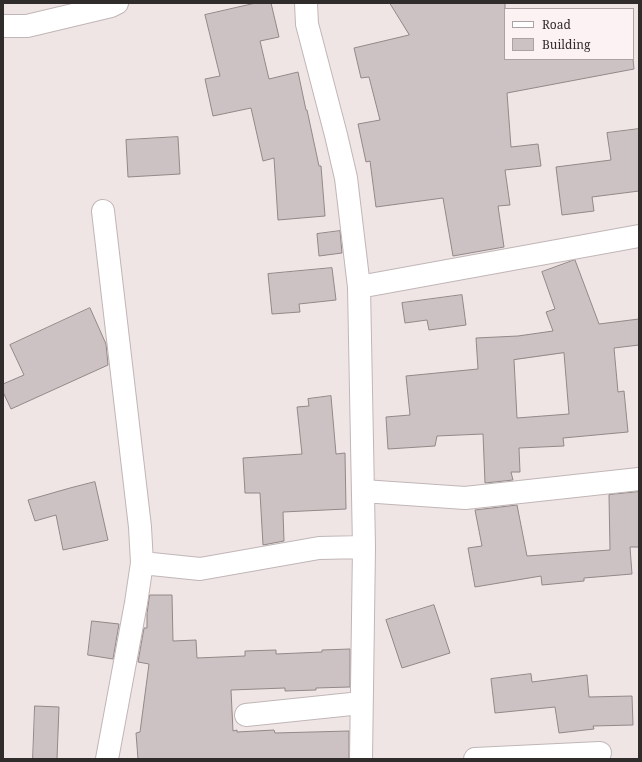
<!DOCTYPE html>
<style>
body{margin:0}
#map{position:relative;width:642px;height:762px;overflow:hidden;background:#f0e5e5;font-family:"Noto Serif",serif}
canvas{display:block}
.frame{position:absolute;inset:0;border:4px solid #302c2c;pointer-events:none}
.legend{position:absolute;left:504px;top:8px;width:130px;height:52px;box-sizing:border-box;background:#fdf2f3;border:1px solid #aba3a3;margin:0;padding:5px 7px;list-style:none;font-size:12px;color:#302c2c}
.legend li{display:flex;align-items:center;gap:8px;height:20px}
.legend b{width:20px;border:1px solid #aba3a3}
</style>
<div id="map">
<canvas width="642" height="762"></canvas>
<div class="frame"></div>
<ul class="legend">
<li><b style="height:5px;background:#fff"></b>Road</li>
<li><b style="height:11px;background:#cdc2c3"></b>Building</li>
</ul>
</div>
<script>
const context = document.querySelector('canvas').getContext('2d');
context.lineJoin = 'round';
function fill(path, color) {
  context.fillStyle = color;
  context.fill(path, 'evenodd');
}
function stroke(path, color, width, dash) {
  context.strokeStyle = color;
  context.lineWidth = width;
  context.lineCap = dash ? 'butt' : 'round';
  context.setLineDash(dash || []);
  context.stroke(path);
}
const building = new Path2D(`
 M 256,3 L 271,3 L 279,37 L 260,41 L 269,79 L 298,72 L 306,110 L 307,110 L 319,166 L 321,166 L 325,216 L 278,220 L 274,158 L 263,161 L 251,108 L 213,116 L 205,79 L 220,76 L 205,15 Z
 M 390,3 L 505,3 L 505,59 L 633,59 L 634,69 L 507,93 L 511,147 L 538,144 L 541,166 L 505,170 L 510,205 L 498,206 L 504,247 L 453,256 L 443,198 L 376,207 L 370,161 L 366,162 L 358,124 L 380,120 L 369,77 L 361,78 L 354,48 L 409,35 Z
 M 639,129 L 639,191 L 592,197 L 594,211 L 562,215 L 556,167 L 611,160 L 607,133 Z
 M 178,137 L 180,174 L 128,177 L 126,140 Z
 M 340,231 L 342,253 L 319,256 L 317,234 Z
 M 575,260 L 599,324 L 639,319 L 639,345 L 614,348 L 618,392 L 624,391 L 628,432 L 563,438 L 564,446 L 519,448 L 520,472 L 511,472 L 513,480 L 485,483 L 483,434 L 437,436 L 435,446 L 388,449 L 386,417 L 410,415 L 406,376 L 478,369 L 476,338 L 518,336 L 553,331 L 546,312 L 555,309 L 542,272 ZM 564,353 L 569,414 L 517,418 L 514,360 Z
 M 332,268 L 336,300 L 299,304 L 300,312 L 272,314 L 268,274 Z
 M 462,295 L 466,325 L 429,330 L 427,320 L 405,323 L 402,303 Z
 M 90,308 L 106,344 L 108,365 L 11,409 L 3,392 L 3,384 L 24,375 L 10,345 Z
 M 331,396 L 336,454 L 345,453 L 346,509 L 283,512 L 284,541 L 263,545 L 260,493 L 245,493 L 243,458 L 302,454 L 297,407 L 309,406 L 308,399 Z
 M 95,482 L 108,540 L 63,550 L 56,515 L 35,521 L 28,500 L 70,488 Z
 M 639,492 L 639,547 L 630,547 L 632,574 L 584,578 L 584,581 L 542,585 L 541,576 L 475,587 L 468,548 L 482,546 L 475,510 L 517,505 L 527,556 L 610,550 L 609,495 Z
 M 150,595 L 172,595 L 173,641 L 196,640 L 197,658 L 245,656 L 245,651 L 276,650 L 276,654 L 322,652 L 322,650 L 350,649 L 350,687 L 316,688 L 316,690 L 285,691 L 285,688 L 231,690 L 233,731 L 237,730 L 237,732 L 274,730 L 275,733 L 349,731 L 349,759 L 138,759 L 136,733 L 140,732 L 149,664 L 138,662 L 144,628 L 147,628 L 147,614 Z
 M 434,605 L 450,653 L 402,668 L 386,620 Z
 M 92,621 L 119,624 L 113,659 L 88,655 Z
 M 531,674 L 532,682 L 587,675 L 589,697 L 632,696 L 633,725 L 593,726 L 594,729 L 559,733 L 555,707 L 495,713 L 491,679 Z
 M 35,706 L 59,707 L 57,759 L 33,759 Z`);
fill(building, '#cdc2c3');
stroke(building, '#928888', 1);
const street = new Path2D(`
 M 306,3 L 307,24 L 336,135 L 346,178 L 359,287 L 364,547 L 361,759
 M 3,26 L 27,26 L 111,6 L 117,3
 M 103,211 L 140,527 L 142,563 L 136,603 L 107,759
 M 359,287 L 639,236
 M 363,491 L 465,498 L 639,479
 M 142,563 L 200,569 L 319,548 L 364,547
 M 246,715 L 361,703
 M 475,759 L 600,753`);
stroke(street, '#c1b6b7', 24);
stroke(street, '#fff', 22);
</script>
